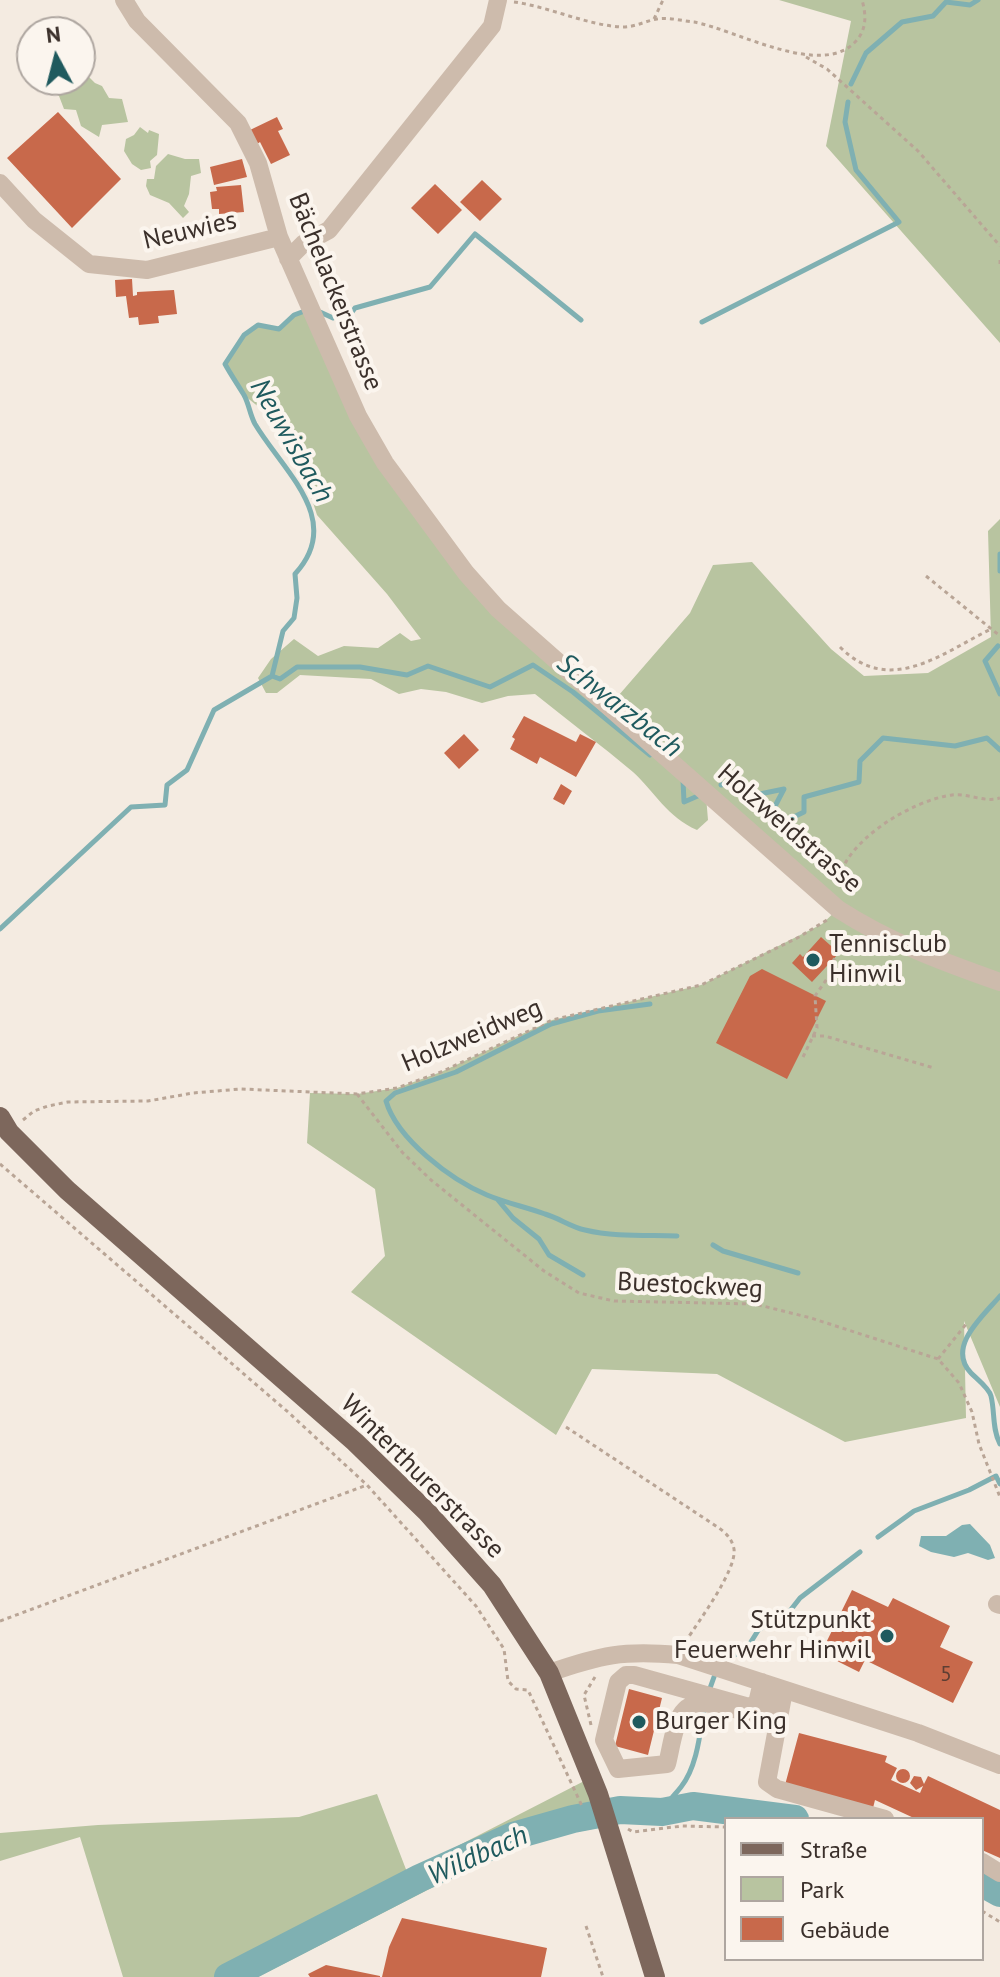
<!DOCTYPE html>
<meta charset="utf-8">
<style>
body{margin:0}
#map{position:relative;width:1000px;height:1977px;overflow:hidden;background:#f4ebe1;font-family:"PT Sans",sans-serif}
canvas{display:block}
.legend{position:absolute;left:724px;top:1817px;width:260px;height:144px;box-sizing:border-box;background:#fbf5ee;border:2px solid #aea6a0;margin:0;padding:10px 14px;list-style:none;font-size:24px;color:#3b302b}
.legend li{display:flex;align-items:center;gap:16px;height:40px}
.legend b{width:40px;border:2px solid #aea6a0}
.north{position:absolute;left:16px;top:16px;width:80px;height:80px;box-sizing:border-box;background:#fbf5ee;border:2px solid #aea6a0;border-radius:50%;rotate:353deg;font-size:22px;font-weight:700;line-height:32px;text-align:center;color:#3b302b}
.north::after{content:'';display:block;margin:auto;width:28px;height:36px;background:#1f5a5e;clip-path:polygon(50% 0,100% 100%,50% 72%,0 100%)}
</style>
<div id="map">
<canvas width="1000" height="1977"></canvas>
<ul class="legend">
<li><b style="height:10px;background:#7d675c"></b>Straße</li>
<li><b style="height:22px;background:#b8c4a0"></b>Park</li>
<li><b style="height:22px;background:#c8694b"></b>Gebäude</li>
</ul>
<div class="north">N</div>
</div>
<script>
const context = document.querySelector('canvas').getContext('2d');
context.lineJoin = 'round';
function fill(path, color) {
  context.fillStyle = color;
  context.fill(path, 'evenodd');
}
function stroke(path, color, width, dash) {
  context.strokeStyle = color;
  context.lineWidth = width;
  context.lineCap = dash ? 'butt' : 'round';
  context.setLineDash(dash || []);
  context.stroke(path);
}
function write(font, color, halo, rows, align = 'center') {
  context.font = font + ' "PT Sans",sans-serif';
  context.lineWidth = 8;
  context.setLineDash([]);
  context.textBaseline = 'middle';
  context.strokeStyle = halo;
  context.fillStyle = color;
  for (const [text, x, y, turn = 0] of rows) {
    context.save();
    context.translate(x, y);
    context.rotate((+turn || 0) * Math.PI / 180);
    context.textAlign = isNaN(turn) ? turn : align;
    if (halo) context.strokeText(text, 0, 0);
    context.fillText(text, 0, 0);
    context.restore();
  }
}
fill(new Path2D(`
 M 779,0 L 1000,0 L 1000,343 L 826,146 L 851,21 Z
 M 80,68 L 95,83 L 102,86 L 109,98 L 122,99 L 128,122 L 102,125 L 99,137 L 81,126 L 76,110 L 64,109 L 59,96 L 43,80 L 80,80 Z
 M 140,127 L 148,133 L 149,130 L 159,134 L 157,155 L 150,161 L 151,168 L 141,170 L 132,164 L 124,151 L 126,139 L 134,135 Z
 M 168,154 L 185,159 L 199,159 L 201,173 L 191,176 L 189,194 L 184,206 L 189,212 L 183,218 L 169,203 L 150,195 L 146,186 L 147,179 L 154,179 L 156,166 Z
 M 302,312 L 312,312 L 358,416 L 466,573 L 706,796 L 708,820 L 697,830 C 667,817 655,792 633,772 C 601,745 567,720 535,694 L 508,696 L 482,703 L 446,692 L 421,689 L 399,694 L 371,679 L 300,675 L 277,693 L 266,693 L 258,678 L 271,659 L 294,639 L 318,656 L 344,646 L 378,648 L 400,633 L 411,641 L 421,639 L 387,594 L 317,515 L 299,460 L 265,412 L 245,396 L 225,364 L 244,335 L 258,325 L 278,329 L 294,315 Z
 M 1000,519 L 1000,1407 L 964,1321 L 966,1418 L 845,1442 L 717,1374 L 592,1369 L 556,1435 L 351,1292 L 385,1256 L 375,1189 L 307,1143 L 310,1093 L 357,1094 L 397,1088 L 441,1072 L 552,1020 L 701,985 L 822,924 L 838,909 L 612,703 L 690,613 L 713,565 L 752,562 L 831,649 L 864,676 L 928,673 L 991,637 L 988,531 Z
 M 592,1777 L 609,1826 L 521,1842 L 258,1977 L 123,1977 L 80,1837 L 0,1861 L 0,1833 L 98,1825 L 299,1817 L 377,1794 L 407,1872 Z`), '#b8c4a0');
fill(new Path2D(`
 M 970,1524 L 990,1545 L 995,1558 L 988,1560 L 968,1553 L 954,1557 L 931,1552 L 919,1546 L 921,1536 L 946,1536 L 962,1525 Z`), '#7fb0b2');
stroke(new Path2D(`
 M 851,84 L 866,53 L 902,22 L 933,16 L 946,2 L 970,5 L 978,0
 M 320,312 L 333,318 L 342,311 L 352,312 L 355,308 L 430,287 L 475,234 L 581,320
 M 702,322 L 899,222 L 856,170 L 845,122 L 848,102
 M 1000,554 L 1000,571
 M 998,646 L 985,661 L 1000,694
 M 272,676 L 283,631 L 294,618 L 297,598 L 295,574 C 345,520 283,471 255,424 C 250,415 249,404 244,395 C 238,385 231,375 225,364 L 244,335 L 258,325 L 279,329 L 294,315 L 302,312
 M 683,780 L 684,802 L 700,795
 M 721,785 L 738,781 L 750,796 L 784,789 L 773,810 L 779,824 L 804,812 L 804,797 L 859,782 L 860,761 L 883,738 L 955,746 L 987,738 L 1000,750
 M 0,929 L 131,807 L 165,805 L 167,785 L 187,770 L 214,710 L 272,676 L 280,679 L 297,667 L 360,667 L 407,675 L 428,666 L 490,687 L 533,665 L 573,692 L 650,755
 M 650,1004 L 598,1011 L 551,1024 L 456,1072 L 395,1093 L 386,1101 C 397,1139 451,1180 487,1195 C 506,1203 526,1207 545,1214 C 559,1218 571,1227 585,1230 C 614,1237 647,1235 677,1236
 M 498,1200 L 513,1218 L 539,1239 L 549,1255 L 583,1275
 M 713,1245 L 723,1251 L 798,1273
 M 1000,1296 C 983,1316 946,1347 971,1373 C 977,1379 989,1388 991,1396 C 995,1412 992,1429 1000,1444
 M 878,1537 L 914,1511 L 969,1490 L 996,1476 L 1000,1484
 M 732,1657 L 749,1645 L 759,1629 L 782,1621 L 800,1598 L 860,1552
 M 709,1691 L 714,1677
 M 662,1812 C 667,1802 674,1796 681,1787 C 697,1767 700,1734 704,1709`), '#7fb0b2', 5);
stroke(new Path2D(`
 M 982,1883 L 1000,1893
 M 228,1977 L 420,1878 L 513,1836 L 573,1819 L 620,1810 L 662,1812 L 693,1806 L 795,1819`), '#7fb0b2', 28);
fill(new Path2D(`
 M 58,112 L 121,179 L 72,228 L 7,158 Z
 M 277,117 L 283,129 L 278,131 L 290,155 L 271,164 L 260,142 L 257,144 L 250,130 Z
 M 242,159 L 247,177 L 214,185 L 210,167 Z
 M 482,180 L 502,199 L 480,221 L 460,202 Z
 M 435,184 L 462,210 L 438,234 L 411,208 Z
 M 241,185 L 244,212 L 219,214 L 219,209 L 212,209 L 210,192 L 217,191 L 216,187 Z
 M 132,279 L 133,296 L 137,295 L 137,292 L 174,290 L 177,314 L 158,316 L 159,323 L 139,325 L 138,317 L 129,318 L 126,296 L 116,297 L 115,280 Z
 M 524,716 L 576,742 L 580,734 L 596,742 L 576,777 L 540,757 L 537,764 L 510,749 L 515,739 L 512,737 Z
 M 464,734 L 479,750 L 459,769 L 444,753 Z
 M 561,784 L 572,791 L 564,805 L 553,799 Z
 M 821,937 L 839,953 L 812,982 L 792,963 L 800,954 L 803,957 Z
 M 762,969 L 826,1001 L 787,1079 L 716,1043 L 750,976 Z
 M 852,1590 L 888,1607 L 893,1598 L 950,1626 L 940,1647 L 973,1662 L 953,1703 L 865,1660 L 859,1672 L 821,1653 Z
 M 629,1689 L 662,1698 L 648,1755 L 615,1746 Z
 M 799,1733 L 887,1756 L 885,1762 L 897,1768 L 891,1780 L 920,1793 L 923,1786 L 916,1790 L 910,1783 L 914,1776 L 921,1777 L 924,1784 L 928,1776 L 1000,1810 L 1000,1858 L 982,1850 L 982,1819 L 916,1819 L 875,1800 L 873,1808 L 785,1785 Z
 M896 1776a7 7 0 1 1 14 0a7 7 0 1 1-14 0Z
 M 402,1918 L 547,1948 L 541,1977 L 382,1977 L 389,1947 Z
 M 326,1965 L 380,1976 L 380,1977 L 310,1977 L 308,1974 Z`), '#c8694b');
stroke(new Path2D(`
 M 514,2 C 550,7 586,25 622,27 C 636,27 645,21 657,19 C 669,17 683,21 694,22 C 737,30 823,80 857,40 C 867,28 866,14 862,0
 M 654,19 L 663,0
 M 806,57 L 827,69 L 918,151 L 1000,246
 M 1000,260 L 1000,266
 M 926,576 L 1000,636
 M 840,647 C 890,697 942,653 991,629
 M 838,886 C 840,843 912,800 952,795 C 968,793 985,803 1000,798
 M 812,1036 L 825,1036 L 934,1068
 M 803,1057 L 817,1028 L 815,996 L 833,970 L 833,961 L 850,935
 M 357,1094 L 402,1152 L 431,1180 L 544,1271 L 579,1293 L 614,1301 L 755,1304 L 811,1318 L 938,1359 L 959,1383 L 972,1412 L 979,1444 L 1000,1497
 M 23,1120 L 34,1111 L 48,1106 L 68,1102 L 148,1101 L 193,1093 L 241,1089 L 357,1094 L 397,1088 L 441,1072 L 552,1020 L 701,985 L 799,937 L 827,920
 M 0,1164 L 288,1412 L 367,1485 L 476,1606 L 504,1649 L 508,1681 L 516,1689 L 528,1690 L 582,1806
 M 938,1359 L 967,1323
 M 566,1427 L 719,1528 C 726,1533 732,1539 734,1549 C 737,1570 698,1622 686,1641
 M 0,1621 L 367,1485
 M 591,1725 L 584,1695 L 595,1677
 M 628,1829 L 633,1832 L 682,1826 L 726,1827
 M 982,1911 L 1000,1922
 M 586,1926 L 603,1977`), '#b9a596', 3, [4, 4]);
stroke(new Path2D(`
 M 124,0 L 137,21 L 238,123 L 258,163 L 279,237 L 358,416 L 385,463 L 466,573 L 498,609 L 838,909 C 889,942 943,962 1000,982
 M 0,183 L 34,220 L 89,264 L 147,270 L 279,237
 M 288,259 L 303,244 L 329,230 L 492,26 L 498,0
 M 997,1604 L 1000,1605
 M 549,1673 C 601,1655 623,1650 678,1655 L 918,1733 L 1000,1765
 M 762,1682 L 757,1703 L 749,1707 L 634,1675 L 626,1675 L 618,1682 L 604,1740 L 618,1769 L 667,1764 C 671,1749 673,1728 681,1715 C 697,1688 740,1716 764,1715 L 771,1707 L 776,1687
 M 783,1696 L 767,1782 L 777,1789 L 885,1819
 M 982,1862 L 1000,1873`), '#cdbbac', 18);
stroke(new Path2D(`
 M 0,1117 L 9,1132 L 67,1190 L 355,1442 L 427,1512 L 492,1585 L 549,1673 L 598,1794 L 655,1977`), '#7d675c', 20);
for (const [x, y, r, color] of [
 [813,960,8,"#1f5a5e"],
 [887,1636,8,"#1f5a5e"],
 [639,1722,8,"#1f5a5e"]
]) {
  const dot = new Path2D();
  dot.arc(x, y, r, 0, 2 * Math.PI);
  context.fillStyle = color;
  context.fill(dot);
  stroke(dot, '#fbf5ee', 3);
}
write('22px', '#5e3e33', null, [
 ["5",946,1675]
]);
write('26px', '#3b302b', '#fbf5ee', [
 ["Neuwies",190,231,-13],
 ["Bächelackerstrasse",335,292,68],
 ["Holzweidstrasse",789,829,41],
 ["Holzweidweg",472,1036,-23],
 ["Buestockweg",690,1286,3],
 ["Winterthurerstrasse",422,1477,45]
]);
write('26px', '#3b302b', '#fbf5ee', [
 ["Tennisclub",829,945],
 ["Hinwil",829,975],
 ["Stützpunkt",871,1621,"right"],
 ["Feuerwehr Hinwil",871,1651,"right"],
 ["Burger King",655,1722]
], 'left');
write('italic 28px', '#1f5a5e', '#fbf5ee', [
 ["Neuwisbach",291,441,60],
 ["Schwarzbach",619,706,38],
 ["Wildbach",478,1856,-24]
]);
</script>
